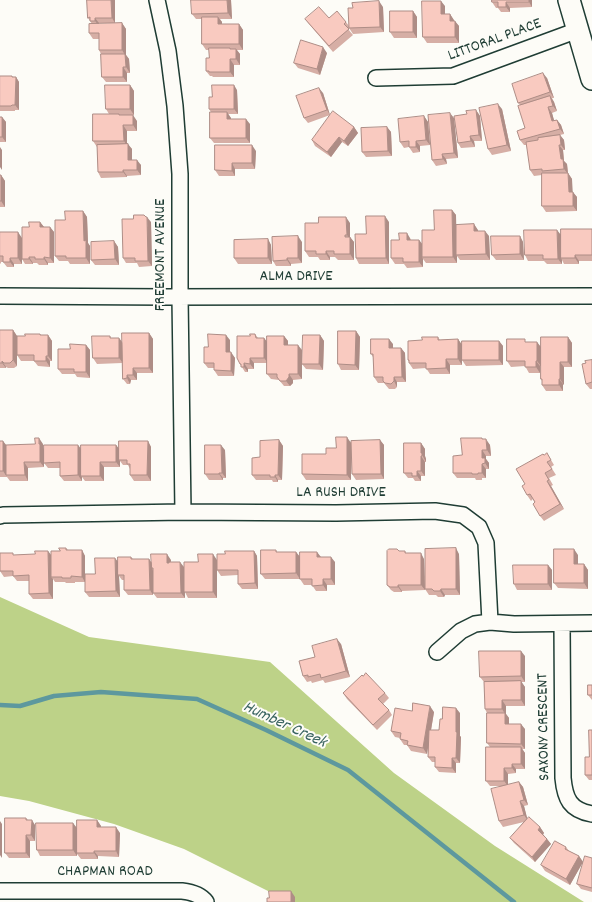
<!DOCTYPE html>
<style>
body{margin:0}
canvas{display:block;background:#fdfcf7}
</style>
<canvas width="592" height="902"></canvas>
<script>
const context = document.querySelector('canvas').getContext('2d');
context.lineJoin = 'round';
function fill(path, color) {
  context.fillStyle = color;
  context.fill(path, 'evenodd');
}
function stroke(path, color, width, dash) {
  context.strokeStyle = color;
  context.lineWidth = width;
  context.lineCap = dash ? 'butt' : 'round';
  context.setLineDash(dash || []);
  context.stroke(path);
}
function write(font, color, halo, rows, align = 'center') {
  context.font = font + ' Dekko,sans-serif';
  context.lineWidth = 4;
  context.setLineDash([]);
  context.textBaseline = 'middle';
  context.strokeStyle = halo;
  context.fillStyle = color;
  for (const [text, x, y, turn = 0] of rows) {
    context.save();
    context.translate(x, y);
    context.rotate((+turn || 0) * Math.PI / 180);
    context.textAlign = isNaN(turn) ? turn : align;
    if (halo) context.strokeText(text, 0, 0);
    context.fillText(text, 0, 0);
    context.restore();
  }
}
fill(new Path2D(`
 M 0,597 L 89,637 L 270,662 L 394,773 L 495,846 L 584,902 L 290,902 L 184,849 L 114,824 L 29,801 L 0,796 Z`), '#bdd288');
stroke(new Path2D(`
 M 0,705 L 20,706 L 54,696 L 101,692 L 197,699 L 266,730 L 348,770 L 514,902`), '#5d989e', 4.5);
const street = new Path2D(`
 M 157,0 L 168,51 L 175,106 L 180,174 L 180,297 L 183,512
 M 376,78 L 453,76 L 578,30
 M 0,296 L 167,297 L 592,296
 M 0,516 L 3,515 L 183,512 L 336,513 L 435,511 L 463,515 L 479,527 L 486,543 L 490,622
 M 562,624 L 563,778 C 565,799 570,810 592,814
 M 437,652 L 461,631 L 475,624 L 490,622 L 514,624 L 592,623
 M 0,891 L 182,891 C 191,892 200,894 206,902`);
const secondary = new Path2D(`
 M 569,0 L 592,79`);
stroke(street, '#1f3d34', 18);
stroke(secondary, '#1f3d34', 24);
stroke(street, '#fdfcf7', 15);
stroke(secondary, '#fdfcf7', 21);
fill(new Path2D(`
 M 87,0 L 115,0 L 115,23 L 99,23 L 99,24 L 122,23 L 126,29 L 126,55 L 129,59 L 130,73 L 127,73 L 127,82 L 106,82 L 102,77 L 101,54 L 99,50 L 99,39 L 93,39 L 89,33 L 92,24 L 88,18 Z
 M 231,0 L 232,19 L 220,19 L 222,22 L 222,24 L 239,24 L 243,30 L 243,50 L 237,50 L 240,54 L 240,65 L 234,65 L 234,77 L 213,77 L 212,76 L 210,76 L 206,71 L 209,58 L 209,50 L 206,50 L 202,44 L 202,19 L 196,19 L 192,14 Z
 M 492,0 L 532,0 L 532,7 L 510,8 L 510,12 L 501,12 L 498,8 L 496,8 L 492,2 Z
 M 445,6 L 445,14 L 450,14 L 454,21 L 459,26 L 459,43 L 427,43 L 423,37 Z
 M 383,7 L 384,32 L 353,34 L 349,28 L 348,29 L 353,35 L 333,52 L 309,24 L 305,19 L 329,18 L 346,22 L 349,26 Z
 M 413,11 L 417,17 L 417,38 L 394,38 L 390,32 Z
 M 327,53 L 320,75 L 298,68 L 294,63 Z
 M 0,76 L 16,77 L 19,82 L 19,110 L 15,110 L 15,111 L 0,111 Z
 M 547,78 L 554,98 L 552,98 L 554,102 L 557,111 L 552,113 L 554,121 L 557,120 L 561,125 L 564,134 L 560,135 L 564,140 L 565,150 L 563,150 L 564,161 L 567,164 L 568,173 L 572,179 L 572,192 L 577,197 L 577,211 L 546,212 L 542,206 L 542,175 L 534,176 L 530,170 L 527,145 L 524,145 L 520,140 L 525,128 L 520,105 L 518,103 Z
 M 130,85 L 134,91 L 134,115 L 120,115 L 137,121 L 137,131 L 127,131 L 127,144 L 132,149 L 132,160 L 141,165 L 141,175 L 127,176 L 127,177 L 101,178 L 98,172 L 97,147 L 93,141 L 109,114 L 106,109 Z
 M 237,90 L 238,114 L 228,114 L 231,118 L 231,119 L 250,124 L 250,143 L 214,143 L 210,138 L 211,112 L 209,109 L 212,97 Z
 M 323,93 L 330,115 L 354,127 L 358,133 L 348,146 L 342,142 L 331,157 L 315,146 L 312,140 L 330,115 L 308,123 L 304,118 Z
 M 502,109 L 511,151 L 492,155 L 488,149 Z
 M 476,110 L 480,116 L 482,141 L 474,141 L 475,147 L 461,148 L 458,143 L 467,114 Z
 M 424,116 L 428,122 L 430,145 L 420,146 L 420,152 L 413,153 L 409,147 L 404,148 L 400,142 Z
 M 0,117 L 2,117 L 6,122 L 6,142 L 0,142 Z
 M 454,118 L 458,158 L 446,159 L 447,164 L 436,166 L 432,160 Z
 M 387,127 L 391,132 L 392,156 L 366,157 L 362,152 Z
 M 256,151 L 255,169 L 235,169 L 235,176 L 219,176 L 215,170 Z
 M 0,175 L 1,175 L 5,181 L 5,207 L 0,207 Z
 M 452,210 L 456,215 L 456,225 L 474,224 L 478,231 L 489,236 L 490,260 L 460,260 L 457,256 L 457,263 L 426,263 L 423,259 L 423,267 L 407,268 L 404,264 L 395,264 L 391,258 L 399,240 L 410,238 L 411,240 L 419,240 L 422,244 L 434,230 Z
 M 83,211 L 87,217 L 88,243 L 90,246 L 90,264 L 70,264 L 68,261 L 59,261 L 55,256 L 65,220 Z
 M 40,222 L 44,227 L 50,227 L 54,232 L 54,263 L 48,263 L 48,265 L 39,265 L 37,263 L 33,263 L 33,264 L 25,264 L 22,259 L 22,264 L 14,264 L 14,267 L 7,267 L 3,262 L 1,262 L 1,263 L 0,264 L 0,232 L 22,238 L 29,227 Z
 M 151,222 L 152,266 L 139,267 L 137,263 L 126,263 L 123,258 Z
 M 389,222 L 389,264 L 359,264 L 356,258 L 366,234 Z
 M 350,223 L 350,237 L 354,242 L 354,260 L 338,260 L 335,257 L 330,257 L 330,260 L 320,260 L 318,257 L 309,257 L 305,251 Z
 M 592,229 L 592,261 L 579,261 L 579,264 L 564,264 L 562,260 L 562,264 L 547,264 L 544,261 L 528,261 L 525,255 L 561,234 Z
 M 520,236 L 523,242 L 524,260 L 496,260 L 492,255 Z
 M 268,239 L 271,245 L 272,264 L 238,264 L 234,258 Z
 M 114,241 L 118,247 L 119,265 L 95,265 L 91,260 Z
 M 302,242 L 302,263 L 291,264 L 291,266 L 276,266 L 273,261 Z
 M 0,330 L 13,330 L 17,336 L 17,366 L 14,368 L 8,368 L 6,367 L 6,368 L 0,368 Z
 M 356,331 L 360,337 L 359,370 L 341,370 L 338,364 Z
 M 149,333 L 153,339 L 153,373 L 137,373 L 137,380 L 131,380 L 130,384 L 127,384 L 123,379 L 122,363 L 97,364 L 93,358 L 110,336 L 111,338 L 122,343 Z
 M 40,334 L 41,335 L 48,335 L 52,341 L 52,361 L 50,361 L 50,367 L 38,366 L 34,361 L 21,361 L 17,355 L 25,336 Z
 M 255,334 L 258,338 L 264,338 L 267,342 L 284,336 L 288,341 L 288,345 L 302,350 L 302,379 L 293,380 L 293,383 L 290,386 L 284,386 L 279,380 L 271,379 L 267,374 L 267,363 L 254,363 L 254,369 L 248,369 L 248,372 L 245,372 L 240,364 L 250,336 Z
 M 320,335 L 324,341 L 323,370 L 306,369 L 302,364 Z
 M 438,337 L 440,340 L 458,339 L 462,345 L 462,365 L 450,365 L 450,374 L 430,374 L 426,368 L 413,369 L 409,363 L 409,362 L 408,360 L 422,340 Z
 M 568,337 L 572,343 L 572,367 L 564,367 L 564,385 L 563,384 L 563,391 L 546,391 L 542,385 L 542,381 L 541,379 L 541,366 L 540,366 L 540,373 L 529,373 L 525,366 L 511,367 L 507,361 L 527,342 L 541,347 Z
 M 230,340 L 230,352 L 235,358 L 234,376 L 218,376 L 214,370 L 214,368 L 208,368 L 204,363 L 208,347 Z
 M 499,341 L 503,346 L 503,365 L 466,366 L 462,360 Z
 M 393,344 L 393,348 L 401,348 L 405,353 L 406,382 L 397,382 L 397,387 L 395,389 L 389,389 L 384,383 L 378,383 L 374,377 L 373,357 L 371,354 Z
 M 86,345 L 90,350 L 90,378 L 77,377 L 75,374 L 62,374 L 58,369 L 70,349 Z
 M 592,360 L 592,389 L 590,389 L 586,384 L 586,363 Z
 M 483,439 L 490,445 L 491,456 L 486,456 L 486,459 L 489,463 L 489,469 L 486,469 L 486,478 L 482,478 L 482,480 L 476,480 L 475,478 L 457,478 L 453,473 L 462,455 Z
 M 279,440 L 283,446 L 282,480 L 278,480 L 278,482 L 273,482 L 272,480 L 256,480 L 252,475 L 260,457 Z
 M 380,440 L 384,445 L 384,479 L 356,480 L 352,474 L 351,455 L 351,480 L 306,480 L 302,474 L 326,454 L 336,448 L 351,442 Z
 M 0,441 L 6,445 L 43,444 L 43,448 L 44,449 L 81,449 L 116,445 L 119,449 L 148,441 L 151,447 L 151,481 L 134,481 L 130,475 L 130,469 L 128,465 L 123,465 L 120,461 L 120,467 L 104,467 L 104,481 L 85,481 L 82,477 L 82,481 L 64,481 L 60,476 L 60,468 L 48,468 L 44,463 L 44,467 L 28,468 L 28,481 L 10,481 L 7,477 L 0,477 Z
 M 421,443 L 425,449 L 425,456 L 426,459 L 426,462 L 425,462 L 425,476 L 421,476 L 421,481 L 415,481 L 413,478 L 408,478 L 404,473 Z
 M 225,450 L 226,478 L 223,478 L 223,480 L 209,480 L 205,474 Z
 M 547,453 L 554,465 L 551,467 L 556,475 L 549,478 L 553,485 L 551,486 L 564,509 L 544,521 L 540,516 L 533,499 L 531,501 L 527,495 L 525,484 L 544,455 Z
 M 66,548 L 68,550 L 82,550 L 85,556 L 85,574 L 95,574 L 118,562 L 131,557 L 133,559 L 149,559 L 151,562 L 171,560 L 170,562 L 184,567 L 198,562 L 217,560 L 217,598 L 188,598 L 185,592 L 185,598 L 157,598 L 153,593 L 153,591 L 153,595 L 128,595 L 124,590 L 124,580 L 122,580 L 119,576 L 120,597 L 89,597 L 85,592 L 85,582 L 75,582 L 75,583 L 66,583 L 65,582 L 55,582 L 53,579 L 53,599 L 33,599 L 29,594 L 29,581 L 17,581 L 13,576 L 4,577 L 0,571 L 14,555 L 51,555 Z
 M 276,550 L 277,552 L 296,552 L 300,557 L 300,579 L 265,579 L 261,574 Z
 M 254,551 L 257,556 L 258,589 L 242,589 L 238,584 L 238,575 L 221,576 L 217,570 L 225,554 Z
 M 399,551 L 405,551 L 406,553 L 424,559 L 425,590 L 402,591 L 402,592 L 394,592 L 391,590 L 387,585 Z
 M 459,554 L 460,595 L 445,595 L 444,597 L 438,597 L 436,595 L 429,595 L 425,589 Z
 M 578,555 L 578,564 L 584,564 L 588,570 L 588,589 L 558,588 L 554,583 Z
 M 320,557 L 335,562 L 335,585 L 327,585 L 327,591 L 316,591 L 312,585 L 304,585 L 300,579 Z
 M 548,565 L 552,570 L 552,590 L 517,590 L 514,584 Z
 M 341,644 L 350,677 L 325,683 L 323,680 L 312,683 L 311,681 L 307,682 L 303,676 L 315,657 Z
 M 525,656 L 525,682 L 521,682 L 525,687 L 525,706 L 506,706 L 506,714 L 509,718 L 509,724 L 525,729 L 525,749 L 522,749 L 525,753 L 525,769 L 516,769 L 516,773 L 508,774 L 508,785 L 519,782 L 523,787 L 528,805 L 524,806 L 527,819 L 540,827 L 544,833 L 543,834 L 551,844 L 535,862 L 514,843 L 510,838 L 524,822 L 503,827 L 499,821 L 500,786 L 490,786 L 486,781 L 490,747 L 487,743 L 487,713 L 485,709 L 484,682 L 480,677 Z
 M 592,685 L 592,700 L 588,695 Z
 M 343,693 L 385,693 L 389,698 L 383,704 L 389,710 L 392,715 L 377,730 L 347,699 Z
 M 412,711 L 434,712 L 431,730 L 439,730 L 442,719 L 460,713 L 460,736 L 461,737 L 460,763 L 456,763 L 456,773 L 439,772 L 435,767 L 435,762 L 432,762 L 428,757 L 428,743 L 427,754 L 411,751 L 407,745 L 404,745 L 400,739 L 400,738 L 395,737 L 391,731 Z
 M 592,730 L 592,780 L 589,780 L 585,775 L 589,757 Z
 M 26,818 L 28,820 L 35,825 L 35,841 L 30,841 L 30,858 L 9,858 L 5,853 Z
 M 97,820 L 101,826 L 101,827 L 120,833 L 119,857 L 98,856 L 98,859 L 81,859 L 77,854 L 77,856 L 40,856 L 37,850 L 77,828 Z
 M 566,847 L 569,851 L 579,856 L 583,862 L 570,885 L 545,871 L 541,865 Z
 M 592,858 L 592,892 L 581,889 L 577,884 Z`), '#d6aea5');
fill(new Path2D(`
 M 111,0 L 115,0 L 115,23 L 112,18 Z
 M 227,0 L 231,0 L 232,19 L 228,13 Z
 M 529,0 L 532,0 L 532,7 L 529,2 Z
 M 379,1 L 383,7 L 384,32 L 380,27 Z
 M 441,1 L 445,6 L 445,20 L 441,14 Z
 M 506,2 L 510,8 L 510,12 L 506,7 Z
 M 413,11 L 417,17 L 417,38 L 413,32 Z
 M 450,14 L 454,20 L 454,26 L 450,21 Z
 M 218,17 L 222,22 L 222,30 L 218,24 Z
 M 95,18 L 99,23 L 99,26 L 95,21 Z
 M 455,21 L 459,26 L 459,43 L 455,37 Z
 M 122,23 L 126,29 L 126,55 L 129,59 L 130,73 L 126,67 L 125,55 L 122,50 Z
 M 239,24 L 243,30 L 243,50 L 239,44 Z
 M 323,47 L 327,53 L 320,75 L 317,69 Z
 M 236,49 L 240,54 L 240,65 L 236,59 Z
 M 230,59 L 234,65 L 234,77 L 230,72 Z
 M 123,67 L 127,73 L 127,82 L 123,77 Z
 M 543,73 L 547,78 L 554,98 L 550,92 Z
 M 16,77 L 19,82 L 19,110 L 15,105 Z
 M 130,85 L 134,91 L 134,115 L 130,109 Z
 M 234,85 L 237,90 L 238,114 L 234,109 Z
 M 319,88 L 323,93 L 330,115 L 327,110 Z
 M 550,96 L 554,102 L 557,111 L 553,106 Z
 M 498,104 L 502,109 L 511,151 L 507,145 Z
 M 548,107 L 552,113 L 556,127 L 552,121 Z
 M 476,110 L 480,116 L 482,141 L 479,135 Z
 M 227,112 L 231,118 L 231,125 L 227,119 Z
 M 450,113 L 454,118 L 458,158 L 454,153 Z
 M 133,115 L 137,121 L 137,131 L 133,125 Z
 M 424,116 L 428,122 L 430,145 L 426,140 Z
 M 2,117 L 6,122 L 6,142 L 2,137 Z
 M 246,119 L 250,124 L 250,143 L 246,138 Z
 M 557,120 L 561,125 L 564,134 L 560,129 Z
 M 123,125 L 127,131 L 127,146 L 124,141 Z
 M 354,127 L 358,133 L 348,146 L 344,141 Z
 M 387,127 L 391,132 L 392,156 L 388,151 Z
 M 560,135 L 564,140 L 565,150 L 561,145 Z
 M 470,136 L 474,141 L 475,147 L 471,141 Z
 M 339,137 L 342,142 L 331,157 L 327,152 Z
 M 416,141 L 420,146 L 420,152 L 416,147 Z
 M 128,144 L 132,149 L 132,165 L 128,160 Z
 M 252,145 L 256,151 L 255,169 L 252,163 Z
 M 559,145 L 563,150 L 564,161 L 567,164 L 568,174 L 564,169 L 561,159 Z
 M 0,147 L 2,150 L 2,170 L 0,167 Z
 M 442,154 L 446,159 L 447,164 L 443,159 Z
 M 137,160 L 141,165 L 141,175 L 137,170 Z
 M 232,163 L 235,169 L 235,176 L 232,171 Z
 M 123,170 L 127,176 L 127,177 L 123,172 Z
 M 568,173 L 572,179 L 573,197 L 569,192 Z
 M 1,175 L 5,181 L 5,207 L 1,201 Z
 M 573,192 L 577,197 L 577,211 L 573,206 Z
 M 452,210 L 456,215 L 457,255 L 456,255 L 457,256 L 457,263 L 453,257 Z
 M 83,211 L 87,217 L 88,243 L 90,246 L 90,264 L 86,258 L 84,241 Z
 M 385,216 L 389,222 L 389,264 L 386,258 Z
 M 147,217 L 151,222 L 152,266 L 148,261 Z
 M 346,217 L 350,223 L 350,237 L 354,242 L 354,260 L 350,254 L 350,240 L 347,235 Z
 M 40,222 L 44,227 L 40,227 Z
 M 474,224 L 478,230 L 478,236 L 474,231 Z
 M 50,227 L 54,232 L 54,263 L 50,258 Z
 M 557,230 L 561,235 L 561,258 L 562,260 L 562,264 L 558,259 Z
 M 485,231 L 489,236 L 490,260 L 486,254 Z
 M 18,232 L 22,238 L 22,264 L 18,258 Z
 M 407,233 L 410,238 L 411,246 L 407,240 Z
 M 298,236 L 302,242 L 302,263 L 298,258 Z
 M 520,236 L 523,242 L 524,260 L 520,254 Z
 M 268,239 L 271,245 L 272,264 L 268,258 Z
 M 419,240 L 423,245 L 422,257 L 423,259 L 423,267 L 419,262 Z
 M 114,241 L 118,247 L 119,265 L 115,259 Z
 M 326,251 L 330,257 L 330,260 L 326,254 Z
 M 575,255 L 579,261 L 579,264 L 575,258 Z
 M 29,257 L 33,263 L 33,264 L 29,259 Z
 M 44,257 L 48,263 L 48,265 L 44,259 Z
 M 10,258 L 14,264 L 14,267 L 10,262 Z
 M 287,258 L 291,264 L 291,266 L 287,260 Z
 M 13,330 L 17,336 L 17,366 L 13,360 Z
 M 356,331 L 360,337 L 359,370 L 355,365 Z
 M 149,333 L 153,339 L 153,373 L 149,368 Z
 M 48,335 L 52,341 L 52,361 L 48,356 Z
 M 226,335 L 230,340 L 230,357 L 226,352 Z
 M 320,335 L 324,341 L 323,370 L 319,364 Z
 M 284,336 L 288,341 L 288,350 L 284,345 Z
 M 568,337 L 572,343 L 572,367 L 568,362 Z
 M 119,338 L 123,343 L 123,363 L 119,358 Z
 M 264,338 L 268,343 L 268,363 L 264,358 Z
 M 389,339 L 393,344 L 393,354 L 389,348 Z
 M 458,339 L 462,345 L 462,365 L 458,359 Z
 M 499,341 L 503,346 L 503,365 L 499,360 Z
 M 537,342 L 541,347 L 541,366 L 537,361 Z
 M 86,345 L 90,350 L 90,378 L 86,372 Z
 M 298,345 L 302,350 L 302,379 L 298,374 Z
 M 401,348 L 405,353 L 406,382 L 402,377 Z
 M 231,352 L 235,358 L 234,376 L 231,371 Z
 M 46,356 L 50,361 L 50,367 L 46,361 Z
 M 250,358 L 254,363 L 254,369 L 250,364 Z
 M 446,359 L 450,365 L 450,374 L 446,368 Z
 M 2,361 L 6,367 L 6,368 L 2,363 Z
 M 536,361 L 540,366 L 540,373 L 536,367 Z
 M 560,362 L 564,367 L 564,385 L 560,379 Z
 M 244,363 L 248,369 L 248,372 L 244,367 Z
 M 133,368 L 137,373 L 137,380 L 133,375 Z
 M 289,374 L 293,380 L 293,383 L 290,386 L 286,381 Z
 M 127,375 L 131,380 L 130,384 L 127,378 Z
 M 394,377 L 397,382 L 397,387 L 394,381 Z
 M 559,379 L 563,384 L 563,391 L 559,385 Z
 M 347,437 L 351,443 L 351,480 L 347,475 Z
 M 39,438 L 43,444 L 43,448 L 44,450 L 44,467 L 40,462 Z
 M 486,439 L 490,445 L 491,456 L 487,450 Z
 M 279,440 L 283,446 L 282,480 L 278,475 Z
 M 380,440 L 384,445 L 384,479 L 381,474 Z
 M 3,441 L 7,446 L 6,475 L 7,477 L 3,471 Z
 M 148,441 L 151,447 L 151,481 L 147,475 Z
 M 421,443 L 425,449 L 425,456 L 426,459 L 426,462 L 421,453 Z
 M 78,445 L 82,450 L 81,476 L 82,477 L 82,481 L 78,475 Z
 M 116,445 L 120,450 L 119,460 L 120,461 L 120,467 L 116,462 Z
 M 221,445 L 225,450 L 226,478 L 222,473 Z
 M 482,450 L 486,456 L 486,459 L 489,463 L 489,469 L 485,463 L 482,458 Z
 M 421,456 L 425,462 L 425,476 L 421,471 Z
 M 24,462 L 28,468 L 28,481 L 25,475 Z
 M 100,462 L 104,467 L 104,481 L 100,476 Z
 M 482,464 L 486,469 L 486,478 L 482,473 Z
 M 417,471 L 421,476 L 421,481 L 417,476 Z
 M 219,473 L 223,478 L 223,480 L 219,474 Z
 M 275,475 L 278,480 L 278,482 L 275,477 Z
 M 547,481 L 551,486 L 564,509 L 560,504 Z
 M 456,548 L 459,554 L 460,595 L 456,589 Z
 M 574,549 L 578,555 L 578,570 L 574,564 Z
 M 82,550 L 85,556 L 85,582 L 82,577 Z
 M 48,551 L 52,556 L 51,577 L 53,579 L 53,599 L 49,593 Z
 M 254,551 L 257,556 L 258,589 L 255,583 Z
 M 296,552 L 300,557 L 300,579 L 296,573 Z
 M 317,552 L 321,557 L 317,557 Z
 M 421,553 L 424,559 L 425,590 L 421,585 Z
 M 167,554 L 171,560 L 170,569 L 167,563 Z
 M 213,554 L 217,560 L 217,598 L 213,592 Z
 M 331,557 L 335,562 L 335,585 L 331,579 Z
 M 115,558 L 119,563 L 118,575 L 119,576 L 120,597 L 116,591 Z
 M 149,559 L 153,565 L 152,568 L 153,571 L 153,595 L 150,590 Z
 M 180,562 L 184,567 L 185,598 L 181,593 Z
 M 584,564 L 588,570 L 588,589 L 584,583 Z
 M 548,565 L 552,570 L 552,590 L 548,584 Z
 M 323,579 L 327,585 L 327,591 L 323,585 Z
 M 398,585 L 402,591 L 402,592 L 398,587 Z
 M 441,589 L 445,595 L 444,597 L 440,591 Z
 M 337,639 L 341,644 L 350,677 L 346,671 Z
 M 521,651 L 525,656 L 525,682 L 521,676 Z
 M 521,681 L 525,687 L 525,706 L 521,700 Z
 M 502,700 L 506,706 L 506,714 L 509,718 L 509,729 L 505,724 L 505,714 L 502,709 Z
 M 430,706 L 434,712 L 427,754 L 423,748 Z
 M 456,708 L 460,713 L 460,736 L 461,737 L 460,763 L 456,758 Z
 M 521,724 L 525,729 L 525,749 L 521,744 Z
 M 521,747 L 525,753 L 525,769 L 521,764 Z
 M 452,758 L 456,763 L 456,773 L 452,768 Z
 M 512,764 L 516,769 L 516,773 L 512,768 Z
 M 504,768 L 508,774 L 508,786 L 504,781 Z
 M 519,782 L 523,787 L 528,805 L 524,800 Z
 M 520,801 L 524,806 L 528,821 L 524,815 Z
 M 32,820 L 35,825 L 35,841 L 31,835 Z
 M 97,820 L 101,826 L 101,833 L 97,827 Z
 M 0,821 L 2,824 L 2,858 L 0,855 Z
 M 73,823 L 77,828 L 77,856 L 73,850 Z
 M 116,827 L 120,833 L 119,857 L 116,851 Z
 M 540,827 L 544,833 L 542,836 L 538,830 Z
 M 26,835 L 30,841 L 30,858 L 26,853 Z
 M 547,839 L 551,844 L 535,862 L 532,857 Z
 M 94,851 L 98,856 L 98,859 L 94,853 Z
 M 579,856 L 583,862 L 570,885 L 566,879 Z
 M 291,891 L 295,897 L 295,902 L 291,902 Z`), '#ae8d86');
const building = new Path2D(`
 M 87,0 L 111,0 L 112,18 L 95,18 L 95,21 L 90,21 L 90,17 L 88,18 Z
 M 191,0 L 227,0 L 228,13 L 192,14 Z
 M 492,0 L 529,0 L 529,2 L 506,2 L 506,7 L 498,7 L 498,2 L 492,2 Z
 M 379,1 L 380,27 L 349,28 L 348,8 L 353,8 L 352,3 Z
 M 422,1 L 441,1 L 441,14 L 450,14 L 450,21 L 455,21 L 455,37 L 423,37 Z
 M 319,7 L 329,18 L 337,11 L 346,22 L 344,24 L 349,29 L 329,46 L 305,19 Z
 M 390,11 L 413,11 L 413,32 L 390,32 Z
 M 202,17 L 218,17 L 218,24 L 239,24 L 239,44 L 202,44 Z
 M 122,23 L 122,50 L 99,50 L 99,33 L 89,33 L 89,24 Z
 M 301,40 L 323,47 L 317,69 L 294,63 Z
 M 209,48 L 230,48 L 230,49 L 236,49 L 236,59 L 230,59 L 230,72 L 209,72 L 209,71 L 206,71 L 206,58 L 209,58 Z
 M 101,54 L 125,54 L 126,67 L 123,67 L 123,77 L 102,77 Z
 M 543,73 L 550,92 L 518,103 L 512,84 Z
 M 0,76 L 12,76 L 12,77 L 16,77 L 15,105 L 12,105 L 11,106 L 0,106 Z
 M 105,85 L 130,85 L 130,109 L 106,109 Z
 M 212,85 L 234,85 L 234,109 L 209,109 L 209,97 L 212,97 Z
 M 319,88 L 327,110 L 304,118 L 296,96 Z
 M 550,96 L 553,106 L 548,107 L 552,121 L 557,120 L 560,129 L 520,140 L 517,131 L 525,128 L 518,106 Z
 M 498,104 L 507,145 L 488,149 L 479,108 Z
 M 476,110 L 479,135 L 470,136 L 471,141 L 458,143 L 454,116 L 467,114 L 466,111 Z
 M 333,111 L 354,127 L 344,141 L 339,137 L 327,152 L 312,140 Z
 M 210,112 L 227,112 L 227,119 L 246,119 L 246,138 L 210,138 Z
 M 450,113 L 454,153 L 442,154 L 443,159 L 432,160 L 428,115 Z
 M 93,114 L 119,114 L 119,115 L 133,115 L 133,125 L 123,125 L 124,141 L 93,141 Z
 M 424,116 L 426,140 L 416,141 L 416,147 L 409,147 L 409,141 L 400,142 L 398,119 Z
 M 0,117 L 2,117 L 2,137 L 0,137 Z
 M 387,127 L 388,151 L 362,152 L 361,128 Z
 M 560,135 L 561,145 L 559,145 L 561,159 L 563,159 L 564,169 L 542,171 L 542,169 L 530,170 L 526,142 L 538,140 L 538,138 Z
 M 128,144 L 128,160 L 137,160 L 137,170 L 123,170 L 123,172 L 98,172 L 97,145 Z
 M 215,145 L 252,145 L 252,163 L 232,163 L 232,171 L 215,170 Z
 M 542,173 L 568,173 L 569,192 L 573,192 L 573,206 L 542,206 Z
 M 0,175 L 1,175 L 1,201 L 0,201 Z
 M 434,210 L 452,210 L 453,257 L 422,257 L 422,230 L 434,230 Z
 M 65,211 L 83,211 L 84,241 L 86,240 L 86,258 L 66,258 L 66,256 L 55,256 L 55,220 L 65,220 Z
 M 134,215 L 144,215 L 146,217 L 147,217 L 148,261 L 135,261 L 135,258 L 123,258 L 122,219 L 133,219 Z
 M 366,216 L 385,216 L 386,258 L 356,258 L 355,234 L 366,234 Z
 M 319,217 L 346,217 L 347,235 L 345,235 L 345,237 L 350,237 L 350,254 L 334,254 L 334,251 L 326,251 L 326,254 L 316,254 L 316,251 L 305,251 L 305,223 L 318,223 Z
 M 29,222 L 40,222 L 40,227 L 50,227 L 50,258 L 44,257 L 44,259 L 35,259 L 35,257 L 29,257 L 29,259 L 22,259 L 22,227 L 29,227 Z
 M 474,224 L 474,231 L 485,231 L 486,254 L 456,255 L 456,225 Z
 M 561,229 L 592,229 L 592,255 L 575,255 L 575,258 L 561,258 Z
 M 524,230 L 557,230 L 558,259 L 543,259 L 543,255 L 525,255 Z
 M 0,232 L 18,232 L 18,258 L 10,258 L 10,262 L 3,262 L 3,256 L 0,256 Z
 M 399,233 L 407,233 L 407,240 L 419,240 L 419,262 L 403,262 L 403,258 L 391,258 L 391,240 L 399,240 Z
 M 298,236 L 298,258 L 287,258 L 287,260 L 273,261 L 272,237 Z
 M 491,236 L 520,236 L 520,254 L 492,255 Z
 M 268,239 L 268,258 L 234,258 L 234,240 Z
 M 114,241 L 115,259 L 91,260 L 91,242 Z
 M 0,330 L 13,330 L 13,360 L 10,363 L 4,363 L 2,361 L 2,363 L 0,363 Z
 M 338,331 L 356,331 L 355,365 L 338,364 Z
 M 122,333 L 149,333 L 149,368 L 133,368 L 133,375 L 127,375 L 127,378 L 123,379 Z
 M 25,334 L 40,334 L 40,335 L 48,335 L 48,356 L 46,356 L 46,361 L 34,361 L 34,355 L 17,355 L 17,336 L 25,336 Z
 M 208,334 L 226,335 L 226,352 L 231,352 L 231,371 L 214,370 L 214,363 L 204,363 L 204,347 L 208,347 Z
 M 250,334 L 255,334 L 256,338 L 264,338 L 264,358 L 250,358 L 250,364 L 244,363 L 244,367 L 241,367 L 241,364 L 240,364 L 237,358 L 237,336 L 250,336 Z
 M 303,335 L 320,335 L 319,364 L 302,364 Z
 M 92,336 L 110,336 L 110,338 L 119,338 L 119,358 L 93,358 Z
 M 267,336 L 284,336 L 284,345 L 298,345 L 298,374 L 289,374 L 289,377 L 286,381 L 280,381 L 277,377 L 277,374 L 267,374 Z
 M 422,337 L 438,337 L 438,340 L 458,339 L 458,359 L 446,359 L 446,368 L 426,369 L 426,363 L 409,363 L 409,360 L 408,360 L 408,341 L 422,340 Z
 M 541,337 L 568,337 L 568,362 L 560,362 L 560,379 L 559,379 L 559,385 L 542,385 L 542,379 L 541,379 Z
 M 371,339 L 389,339 L 389,348 L 401,348 L 402,377 L 394,377 L 394,381 L 391,384 L 385,383 L 383,381 L 383,377 L 374,377 L 373,354 L 371,354 Z
 M 507,339 L 525,339 L 525,342 L 537,342 L 537,361 L 536,361 L 536,367 L 525,367 L 525,361 L 507,361 Z
 M 462,341 L 499,341 L 499,360 L 462,360 Z
 M 70,344 L 86,345 L 86,372 L 74,372 L 74,369 L 58,369 L 58,349 L 70,349 Z
 M 592,360 L 592,382 L 586,384 L 582,364 L 586,363 L 585,361 Z
 M 336,437 L 347,437 L 347,475 L 302,474 L 302,454 L 326,454 L 326,448 L 336,448 Z
 M 35,438 L 39,438 L 39,444 L 40,444 L 40,462 L 24,462 L 25,475 L 6,475 L 6,445 L 35,444 Z
 M 461,438 L 482,438 L 482,439 L 486,439 L 487,450 L 482,450 L 482,458 L 485,458 L 485,463 L 482,464 L 482,473 L 478,473 L 478,474 L 472,474 L 472,473 L 453,473 L 453,456 L 462,455 Z
 M 279,440 L 278,475 L 275,475 L 275,477 L 270,477 L 270,475 L 252,475 L 252,458 L 260,457 L 260,441 Z
 M 380,440 L 381,474 L 352,474 L 351,441 Z
 M 0,441 L 3,441 L 3,471 L 0,471 Z
 M 119,441 L 148,441 L 147,475 L 130,475 L 130,464 L 127,464 L 127,460 L 119,460 Z
 M 404,443 L 421,443 L 421,453 L 422,453 L 422,456 L 421,456 L 421,471 L 417,471 L 417,476 L 412,476 L 412,473 L 404,473 Z
 M 44,445 L 78,445 L 78,475 L 60,476 L 60,462 L 44,463 Z
 M 81,445 L 116,445 L 116,462 L 100,462 L 100,476 L 81,476 Z
 M 205,445 L 221,445 L 222,473 L 219,473 L 219,474 L 205,474 Z
 M 547,453 L 551,460 L 547,462 L 552,469 L 545,473 L 549,480 L 547,481 L 560,504 L 540,516 L 533,504 L 535,502 L 530,494 L 527,495 L 522,486 L 525,484 L 516,469 L 543,454 L 544,455 Z
 M 59,548 L 66,548 L 66,550 L 82,550 L 82,577 L 71,576 L 71,578 L 62,578 L 62,577 L 51,577 L 51,551 L 60,551 Z
 M 456,548 L 456,589 L 441,589 L 440,591 L 434,591 L 432,589 L 425,589 L 425,549 Z
 M 389,549 L 397,549 L 399,551 L 405,551 L 405,553 L 421,553 L 421,585 L 398,585 L 398,587 L 390,587 L 387,585 L 387,551 Z
 M 554,549 L 574,549 L 574,564 L 584,564 L 584,583 L 554,583 Z
 M 261,550 L 276,550 L 276,552 L 296,552 L 296,573 L 261,574 Z
 M 35,551 L 48,551 L 49,593 L 29,594 L 29,575 L 13,576 L 13,571 L 0,571 L 0,553 L 13,553 L 13,555 L 35,554 Z
 M 225,551 L 254,551 L 255,583 L 238,584 L 238,570 L 217,570 L 217,554 L 225,554 Z
 M 300,552 L 317,552 L 317,557 L 331,557 L 331,579 L 323,579 L 323,585 L 312,586 L 312,579 L 300,579 Z
 M 151,554 L 167,554 L 167,563 L 169,563 L 169,562 L 180,562 L 181,593 L 153,593 L 153,568 L 152,568 Z
 M 198,554 L 213,554 L 213,592 L 184,592 L 184,562 L 198,562 Z
 M 118,557 L 131,557 L 131,559 L 149,559 L 150,590 L 124,590 L 124,575 L 118,575 Z
 M 95,558 L 115,558 L 116,591 L 85,592 L 85,574 L 95,574 Z
 M 513,565 L 548,565 L 548,584 L 514,584 Z
 M 337,639 L 346,671 L 321,678 L 320,674 L 308,677 L 308,675 L 303,676 L 299,661 L 315,657 L 312,646 Z
 M 479,651 L 521,651 L 521,676 L 480,677 Z
 M 366,673 L 385,693 L 378,699 L 389,710 L 373,725 L 343,693 L 362,675 L 363,676 Z
 M 521,681 L 521,700 L 502,700 L 502,709 L 485,709 L 484,682 Z
 M 588,685 L 592,685 L 592,695 L 588,695 Z
 M 413,703 L 430,706 L 423,748 L 407,745 L 408,741 L 400,739 L 401,733 L 391,731 L 395,708 L 412,711 Z
 M 443,707 L 456,708 L 456,732 L 457,732 L 456,758 L 452,758 L 452,768 L 435,767 L 435,757 L 428,757 L 429,730 L 439,730 L 440,719 L 442,719 Z
 M 487,713 L 505,713 L 505,724 L 521,724 L 521,744 L 487,743 Z
 M 589,730 L 592,730 L 592,775 L 585,775 L 585,757 L 589,757 Z
 M 486,747 L 521,747 L 521,764 L 512,764 L 512,768 L 504,768 L 504,781 L 486,781 Z
 M 519,782 L 524,800 L 520,801 L 524,815 L 499,821 L 491,789 Z
 M 529,817 L 540,827 L 538,830 L 547,839 L 532,857 L 510,838 Z
 M 5,818 L 26,818 L 26,820 L 32,820 L 31,835 L 26,835 L 26,853 L 5,853 Z
 M 77,820 L 97,820 L 97,827 L 116,827 L 116,851 L 94,851 L 94,853 L 77,853 Z
 M 36,823 L 73,823 L 73,850 L 37,850 Z
 M 555,841 L 566,847 L 565,849 L 579,856 L 566,879 L 541,865 Z
 M 585,856 L 592,858 L 592,888 L 577,884 Z
 M 269,891 L 291,891 L 291,902 L 267,902 L 267,898 L 269,898 Z`);
fill(building, '#f9cac0');
stroke(building, '#ae8d86', 1);
write('16px', '#1f3d34', '#fdfcf7', [
 ["LITTORAL PLACE",495,41,-20],
 ["FREEMONT AVENUE",162,255,-90],
 ["ALMA DRIVE",296,278],
 ["LA RUSH DRIVE",341,494],
 ["SAXONY CRESCENT",545,727,-91],
 ["CHAPMAN ROAD",105,873]
]);
write('italic 17px', '#396360', '#fdfcf7', [
 ["Humber Creek",284,726,25]
]);
</script>
